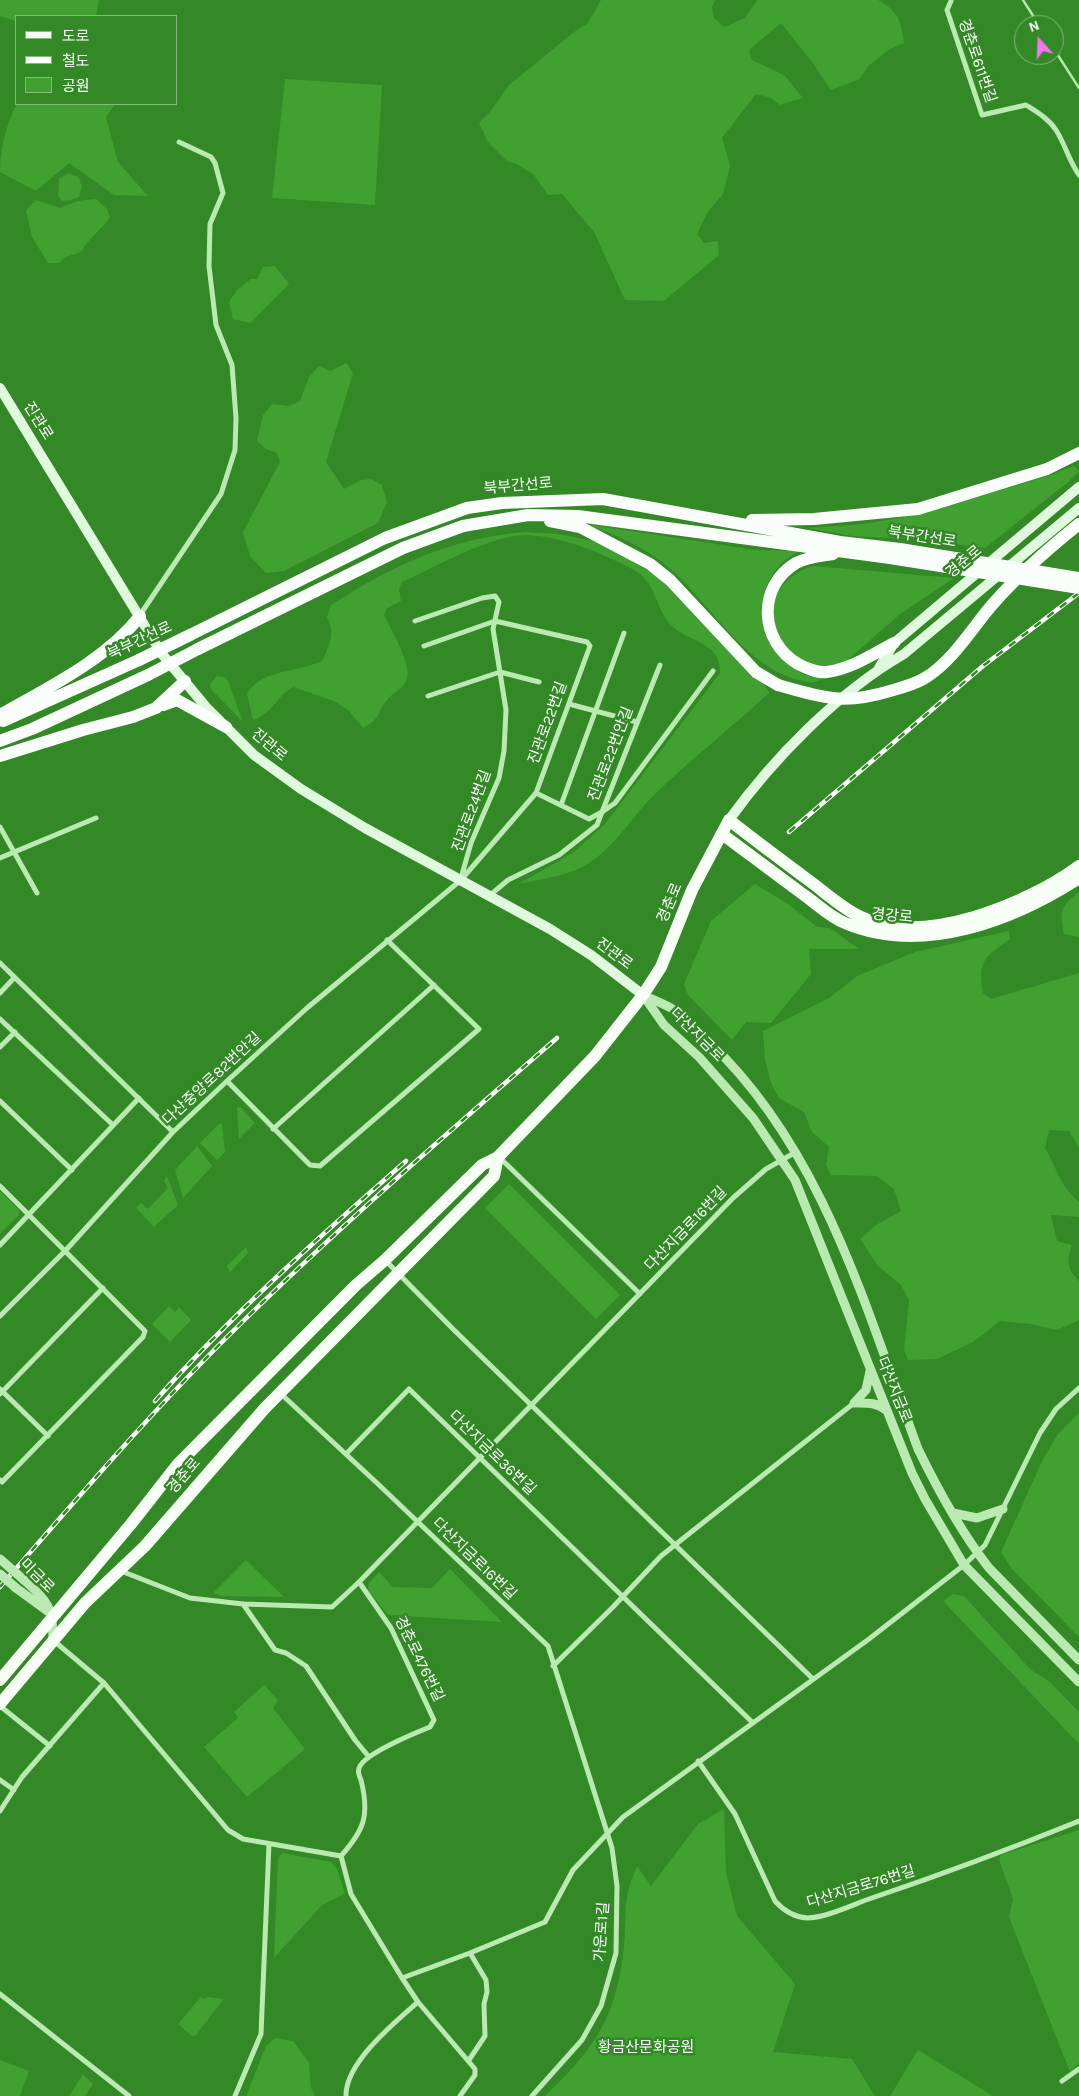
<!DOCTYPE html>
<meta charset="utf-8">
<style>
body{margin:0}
#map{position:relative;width:1079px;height:2096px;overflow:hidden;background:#328925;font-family:Karla,"Noto Sans KR",sans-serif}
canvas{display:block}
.legend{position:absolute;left:15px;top:15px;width:162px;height:90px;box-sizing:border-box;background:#328925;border:1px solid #84b87c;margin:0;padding:6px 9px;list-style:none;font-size:15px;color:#fff}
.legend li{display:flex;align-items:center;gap:10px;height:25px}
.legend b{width:25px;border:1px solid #84b87c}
.north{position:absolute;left:1014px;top:15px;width:50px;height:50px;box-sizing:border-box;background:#328925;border:1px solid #84b87c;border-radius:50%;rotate:340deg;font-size:14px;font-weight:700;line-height:20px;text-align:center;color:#fff}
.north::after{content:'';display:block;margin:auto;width:18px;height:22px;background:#f376f1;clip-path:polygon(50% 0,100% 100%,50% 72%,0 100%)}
</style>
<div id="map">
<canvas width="1079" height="2096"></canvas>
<ul class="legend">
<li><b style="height:6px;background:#f6fef5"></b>도로</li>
<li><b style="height:6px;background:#fff"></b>철도</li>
<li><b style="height:14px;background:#40a130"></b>공원</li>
</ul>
<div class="north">N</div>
</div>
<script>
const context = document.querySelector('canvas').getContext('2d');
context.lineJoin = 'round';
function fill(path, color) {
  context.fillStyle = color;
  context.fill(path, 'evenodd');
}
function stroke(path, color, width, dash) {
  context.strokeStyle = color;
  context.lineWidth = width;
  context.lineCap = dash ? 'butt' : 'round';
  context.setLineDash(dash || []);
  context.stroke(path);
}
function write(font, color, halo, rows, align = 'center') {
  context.font = font + ' Karla,"Noto Sans KR",sans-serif';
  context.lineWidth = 5;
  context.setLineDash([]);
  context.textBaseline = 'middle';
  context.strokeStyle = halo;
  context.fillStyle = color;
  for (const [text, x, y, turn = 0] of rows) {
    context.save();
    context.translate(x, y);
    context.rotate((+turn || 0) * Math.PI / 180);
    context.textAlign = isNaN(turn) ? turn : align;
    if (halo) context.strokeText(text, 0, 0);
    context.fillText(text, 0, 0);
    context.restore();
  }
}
fill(new Path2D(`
 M 0,0 L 99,0 L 96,16 L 16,16 L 16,21 L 0,16 Z
 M 601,0 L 715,0 L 712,7 L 714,18 L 724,27 L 745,18 L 757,0 L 878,0 C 898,11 901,20 904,43 L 890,49 L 868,66 L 860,79 L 831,90 L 812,62 L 781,23 L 749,50 L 752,60 L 784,75 L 803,98 L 780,105 L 771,98 L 756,94 L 722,138 L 730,166 L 723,194 L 707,213 L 697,234 L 704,243 L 718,241 L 719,255 L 664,301 L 625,300 L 594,232 L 562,194 L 548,195 L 534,175 L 517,164 L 507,161 L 488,142 L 479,123 L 490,112 L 509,85 L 574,32 L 588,23 Z
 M 285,79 L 382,85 L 375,205 L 272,198 Z
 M 17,104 L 115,104 L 106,117 L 118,162 L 148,196 L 114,195 L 69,163 L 36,191 L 0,172 C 0,149 6,124 17,104 Z
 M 68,173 L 78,177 L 82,186 L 79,197 L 72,200 L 62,201 L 58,196 L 59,179 Z
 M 96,199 L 107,209 L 110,217 C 101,230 89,238 81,252 L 66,257 L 59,263 L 48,263 L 32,237 L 26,210 L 36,200 L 60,208 L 77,201 Z
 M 275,266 L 289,284 L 250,323 L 233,319 L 229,302 L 237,290 L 251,279 L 257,279 L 263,267 Z
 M 346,363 L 353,373 L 326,462 L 344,489 L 361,480 L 371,479 L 382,485 L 387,502 L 378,523 L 284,571 L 266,573 L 250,556 L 243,532 L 280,462 L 277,453 L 266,449 L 257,441 L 263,415 L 272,404 L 289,406 L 300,401 L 309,377 L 319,366 L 331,371 Z
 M 1074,466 L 1079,471 L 1068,482 L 985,548 L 917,539 L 852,536 L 807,528 L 864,524 L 921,514 L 1048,476 Z
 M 585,524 L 755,550 L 799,551 C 794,555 785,559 781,564 C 745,602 761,658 809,676 C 814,678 822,677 828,677 C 823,679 818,681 814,682 C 809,683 804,681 799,680 C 748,668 713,609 677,575 C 652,550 618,535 585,524 Z
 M 526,532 L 558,534 L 594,541 L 622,555 L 669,584 L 728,650 L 764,684 L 769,693 C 733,726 694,757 658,791 C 633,814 615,849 584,866 C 564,877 540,879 518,884 L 573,853 L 605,824 L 720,673 C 721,641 688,643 670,624 C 657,610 656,587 641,575 C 628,565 611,559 596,552 C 575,543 538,532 515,536 C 475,543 438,566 402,582 L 399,589 L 401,601 L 387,608 L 384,615 C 390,629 416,669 405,683 C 401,690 392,693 388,699 C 376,713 382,718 363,728 L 349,711 L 334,701 L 293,687 C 276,697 274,712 253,720 L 247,693 C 265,668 296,673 322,661 C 329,646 336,633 327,617 L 331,605 C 393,565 451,538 526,532 Z
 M 813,566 L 954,578 L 899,615 L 844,663 L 809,669 C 801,662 789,655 782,647 C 778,643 777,635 775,629 C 765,599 784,575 813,566 Z
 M 217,676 L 224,677 L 228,681 L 243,722 L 211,689 L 210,684 Z
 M 755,884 L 788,904 L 817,927 L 830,928 L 859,949 L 809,949 L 811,974 L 771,1023 L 746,1022 L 732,1040 L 688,995 L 684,984 L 711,921 Z
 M 1079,892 L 1079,937 L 1064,934 C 1059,911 1061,906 1079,892 Z
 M 1009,931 L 1010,939 C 984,957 978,960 983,993 L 991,999 L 1079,973 L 1079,1148 L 1069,1131 L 1049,1130 L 1045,1148 C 1057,1169 1060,1186 1079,1202 L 1079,1217 L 1051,1215 L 1057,1241 L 1072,1245 C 1066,1261 1067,1269 1079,1281 L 1079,1320 L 1057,1330 L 1031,1324 L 1000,1321 L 973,1342 L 937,1359 L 908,1360 L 904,1350 L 909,1300 L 901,1285 L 878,1266 L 860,1239 L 876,1225 L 901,1211 L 894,1189 L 876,1176 L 831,1175 L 826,1165 L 829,1147 L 812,1132 L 804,1112 L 779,1098 L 771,1083 L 765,1060 L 763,1031 L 829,998 L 857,976 L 915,952 Z
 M 240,1107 L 255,1123 L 239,1139 L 237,1108 Z
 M 220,1123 L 222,1124 L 225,1152 L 217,1160 L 200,1143 Z
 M 197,1146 L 212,1166 L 183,1198 L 175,1170 Z
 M 167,1176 L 178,1205 L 154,1227 L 136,1208 L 141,1203 L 148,1209 L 168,1188 L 164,1181 Z
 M 509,1184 L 620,1295 L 596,1319 L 485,1208 Z
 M 0,1191 L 19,1210 L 19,1215 L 0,1234 Z
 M 246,1247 L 248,1253 L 230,1272 L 227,1266 Z
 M 169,1306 L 175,1312 L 179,1307 L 191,1320 L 170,1342 L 152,1324 Z
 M 1079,1413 L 1079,1637 L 1012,1569 L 1001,1552 L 1043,1459 L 1058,1434 Z
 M 246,1560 L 284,1597 L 222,1596 L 213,1593 Z
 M 450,1569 L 502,1622 L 388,1615 L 368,1590 L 369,1583 L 379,1572 L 393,1587 L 432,1588 Z
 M 953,1594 L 964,1596 L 1031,1670 L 1049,1681 L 1079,1712 L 1079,1744 L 943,1601 Z
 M 264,1685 L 278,1700 L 273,1708 L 305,1749 L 247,1797 L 204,1747 L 238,1718 L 234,1712 Z
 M 724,1809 L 726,1872 L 737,1916 L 795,1984 L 773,2052 L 852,2059 L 875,2096 L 545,2096 C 596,2047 617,2017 624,1945 C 626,1927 624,1908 628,1891 C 630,1883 634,1874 637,1866 L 651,1886 L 698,1824 Z
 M 1079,1830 L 1079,2063 L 1070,2072 L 1009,1917 L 1013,1899 L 999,1860 L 1001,1855 Z
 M 282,1853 L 331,1862 L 337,1869 L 345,1894 L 322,1905 L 274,1958 L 278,1858 Z
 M 201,1997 L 204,1999 L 207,1997 L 224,1999 L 195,2036 L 192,2036 L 178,2024 Z
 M 275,2038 L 293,2041 L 309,2063 L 311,2088 L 315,2096 L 246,2096 L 266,2046 Z
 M 918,2050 L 993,2096 L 890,2096 Z
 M 0,2060 L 29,2071 L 20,2096 L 0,2096 Z
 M 83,2074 L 93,2084 L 85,2096 L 69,2096 Z`), '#40a130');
stroke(new Path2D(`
 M 1023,0 L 1039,25
 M 1054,49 L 1079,88`), '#b1eaa6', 2.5);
stroke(new Path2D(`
 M 951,1 L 947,10 L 982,115 L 1026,105 C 1037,112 1049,119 1056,130 C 1065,144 1069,161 1079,175
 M 140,615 L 221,494 L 235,450 L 236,418 L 232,365 L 216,325 L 209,266 L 210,224 L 223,193 L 215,163 L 211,157 L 179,142
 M 415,621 L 482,598 L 495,596 L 499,602 L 493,629 L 506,710 L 504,751 L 499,778 L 471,843 L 461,878
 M 428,696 L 500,672 L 539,682
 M 569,704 L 637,722
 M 536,793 L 589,819 L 602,812 L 660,665
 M 561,805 L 624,633
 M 0,827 L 37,893
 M 0,858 L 96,818
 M 489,896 L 508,880 L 559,855 L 597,825 L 602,812 L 615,803 L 713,671
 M 0,963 L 173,1132
 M 0,993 L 14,978
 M 0,1019 L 113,1125
 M 0,1047 L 15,1032
 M 227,1081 L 310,1165 L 320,1166 L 479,1029 L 387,940
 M 0,1101 L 72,1170
 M 273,1129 L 434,985
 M 499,1157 L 640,1294
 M 0,1186 L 145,1331 L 143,1337 L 2,1482 L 0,1480
 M 0,1245 L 139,1098
 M 385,1260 L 454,1330 L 813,1679
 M 0,1316 L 66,1250 L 173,1132 L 227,1081 L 307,1008 L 461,880 L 536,793 L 590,646 L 587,642 L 495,621 L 424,646
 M 0,1389 L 48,1436
 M 280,1393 L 378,1484 L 548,1646 L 612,1848 L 617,1886 L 616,1953 L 601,2006 L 582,2040 L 532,2096
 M 0,1394 L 103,1288
 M 346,1454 L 409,1389 L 752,1722
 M 121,1571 L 190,1598 L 243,1604 L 332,1607 L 359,1582 L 391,1628 L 434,1720 L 430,1727 C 415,1733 367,1753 360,1766 C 357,1771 359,1775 361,1780 C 370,1816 364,1830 341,1856 L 351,1894 L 402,1978 L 470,1953 L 545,1922 L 573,1870 L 623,1817 L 869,1639 L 964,1565 L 985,1545 L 1040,1433 L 1056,1409 L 1079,1388
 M 359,1582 L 733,1198 L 766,1169 L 796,1152
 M 243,1604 L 275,1650 L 286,1653 L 306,1666 L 355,1740 L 369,1757
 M 54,1641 L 104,1683 L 228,1830 L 243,1839 L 341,1856
 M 553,1666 L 613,1607 L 661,1556 L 854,1403
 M 0,1706 L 50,1746
 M 698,1761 L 735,1814 L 775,1901 C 783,1910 794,1917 807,1918 C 825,1918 852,1905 869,1899 C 940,1875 1010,1849 1079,1821
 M 0,1780 L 14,1790
 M 0,1811 L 22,1777 L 104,1683
 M 0,1994 L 129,2096
 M 418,2002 L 475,2069 L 475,2075 L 460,2096
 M 469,2060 L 485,2036 L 484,2004 L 487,1992 L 486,1980 L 470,1953
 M 1062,2081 L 1079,2069
 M 235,2096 L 261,2034 L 269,1844
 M 346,2096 C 345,2063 395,2022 418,2002 L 402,1978`), '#baeab2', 5);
stroke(new Path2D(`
 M 643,995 L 664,1025 L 699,1057 L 753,1118 L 795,1180 L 912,1473 L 925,1499 L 964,1565 L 1079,1682
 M 643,995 C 653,1000 665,1004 674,1010 C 686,1018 697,1031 708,1041 C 822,1148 865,1306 918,1449 C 938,1490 961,1532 989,1568 L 1079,1660
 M 854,1403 L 866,1390 L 870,1371
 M 854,1403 C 867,1403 876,1402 886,1410
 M 953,1513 L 977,1518 L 1003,1509
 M 24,1580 C 49,1603 53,1606 53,1641
 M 16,1588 L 49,1612`), '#baeab2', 9);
stroke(new Path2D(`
 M 0,388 L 162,654 L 206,707 L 254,755 L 301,789 L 365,828 L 550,929 L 591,955 L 643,995
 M 879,668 L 894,643 L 1079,487
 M 729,820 C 773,759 838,692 904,654 L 1079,508`), '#e0f8dd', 10);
stroke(new Path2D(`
 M 722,834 C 749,854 777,875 804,895 C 817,904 830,917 845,923 C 922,956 1014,920 1079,878
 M 0,1680 L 131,1524 L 178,1464 L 356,1285 L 385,1260 L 482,1165 L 498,1157 L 595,1056 L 643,995 L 661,967 L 692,890 L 729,820 C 756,841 784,862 811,882 C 827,894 843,909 861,917 C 924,947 1027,904 1079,866
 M 0,1704 L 85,1603 L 145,1546 L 265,1408 L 494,1176 L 498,1157`), '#f6fef5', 12);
stroke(new Path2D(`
 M 752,520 L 814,519 L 918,509 L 1047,469 L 1079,453
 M 550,521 L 580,527 L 650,564 L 670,580 L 756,672 L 778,685
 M 833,554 C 821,556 807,557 796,563 C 756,587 760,642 798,664 C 808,669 817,673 827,672 C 851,669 873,654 894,643
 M 190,635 L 385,538 L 467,508 L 502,503 L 603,499 L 840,542 L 900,549
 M 198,649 L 403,548 L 463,526 L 528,515 L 578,516 L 890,558
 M 163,705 L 177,700 L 226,727
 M 0,715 C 47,688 106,660 140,616
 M 3,721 L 139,660
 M 0,741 L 32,729 L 148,675
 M 0,756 L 83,730 L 133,717 L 156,708 L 185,681`), '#fafefa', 12);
const rail = new Path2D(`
 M 789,832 L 983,666 L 1079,593
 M 155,1401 C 231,1315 319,1237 406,1161
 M 0,1587 C 73,1503 146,1418 225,1339 C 331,1234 444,1136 557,1038`);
stroke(rail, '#fff', 4.5);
stroke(rail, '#328925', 2.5, [8]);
stroke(new Path2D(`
 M 0,1559 L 24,1580
 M 0,1574 L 16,1588`), '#baeab2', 9);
stroke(new Path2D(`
 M 900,549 L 1079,578
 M 890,558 L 1079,588
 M 139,660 L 190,635
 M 148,675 L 198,649
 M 778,685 C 823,698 844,705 890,691 C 901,688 915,684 925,678 C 953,661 972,628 992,605 C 1018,575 1049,548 1079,524`), '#fafefa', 12);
write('15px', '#fff', '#328925', [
 ["경춘로611번길",977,61,71],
 ["진관로",38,421,58],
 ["북부간선로",518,486,-5],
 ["북부간선로",922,537,9],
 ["경춘로",964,562,-40],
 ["북부간선로",140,641,-25],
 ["진관로22번길",548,723,-70],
 ["진관로",269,745,40],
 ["진관로22번안길",611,754,-69],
 ["진관로24번길",472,811,-70],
 ["경춘로",670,903,-67],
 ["경강로",892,916,5],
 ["진관로",614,954,37],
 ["다산지금로",697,1035,45],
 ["다산중앙로82번안길",212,1079,-43],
 ["다산지금로16번길",686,1229,-46],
 ["다산지금로",894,1390,68],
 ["다산지금로36번길",492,1453,44],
 ["경춘로",184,1476,-49],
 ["다산지금로16번길",474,1559,44],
 ["미금로",37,1576,45],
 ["경춘로476번길",419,1659,64],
 ["다산지금로76번길",861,1887,-17],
 ["가운로1길",602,1932,-86]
]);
write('15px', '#fff', '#328925', [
 ["황금산문화공원",646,2048]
]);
</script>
